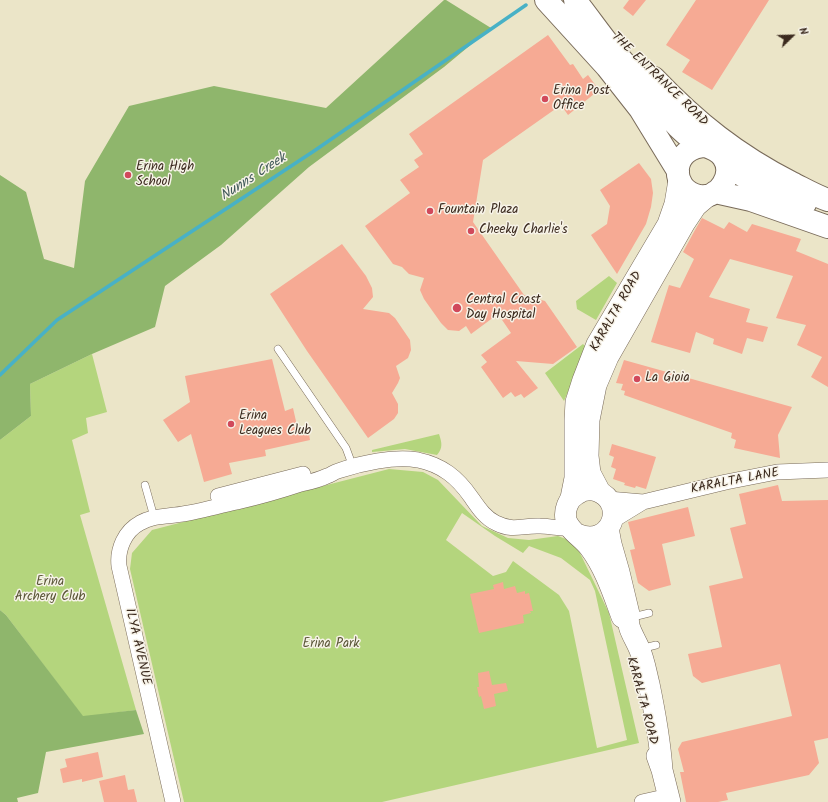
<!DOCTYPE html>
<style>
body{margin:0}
#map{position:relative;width:828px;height:802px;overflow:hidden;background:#ebe5c8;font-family:Kalam,sans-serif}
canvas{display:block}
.north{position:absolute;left:772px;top:16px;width:40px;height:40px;-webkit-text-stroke:3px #f7f3e8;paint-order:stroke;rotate:67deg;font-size:11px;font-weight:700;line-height:16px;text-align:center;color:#3b2a1e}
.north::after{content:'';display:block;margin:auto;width:14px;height:18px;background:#3b2a1e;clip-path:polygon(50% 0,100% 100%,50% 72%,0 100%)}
</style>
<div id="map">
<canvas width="828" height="802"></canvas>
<div class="north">N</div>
</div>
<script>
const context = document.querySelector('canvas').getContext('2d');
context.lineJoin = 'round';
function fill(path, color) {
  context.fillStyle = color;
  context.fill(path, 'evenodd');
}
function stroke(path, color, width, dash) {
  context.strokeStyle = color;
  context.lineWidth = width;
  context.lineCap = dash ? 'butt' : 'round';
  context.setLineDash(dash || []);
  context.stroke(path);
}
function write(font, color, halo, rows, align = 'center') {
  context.font = font + ' Kalam,sans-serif';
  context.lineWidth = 3;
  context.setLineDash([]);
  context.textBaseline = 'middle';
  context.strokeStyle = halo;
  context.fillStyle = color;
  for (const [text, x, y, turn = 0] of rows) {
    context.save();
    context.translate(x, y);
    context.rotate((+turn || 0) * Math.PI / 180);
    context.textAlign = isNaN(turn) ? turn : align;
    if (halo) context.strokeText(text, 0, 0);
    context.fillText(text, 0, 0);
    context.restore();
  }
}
fill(new Path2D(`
 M 609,276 L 617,283 L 596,320 L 577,309 L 576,301 Z
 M 583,344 L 587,348 L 564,401 L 545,373 Z
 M 92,354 L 107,412 L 86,418 L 88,433 L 72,440 L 90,512 L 80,515 L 136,710 L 83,717 L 6,615 L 0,610 L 0,440 L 31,416 L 30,384 Z
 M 439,434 C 442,443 443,448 437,455 L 405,449 L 372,452 L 372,450 Z
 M 389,469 L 423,472 L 438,480 L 482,526 L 508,538 L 529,540 L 558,536 L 571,541 L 580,553 L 609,613 L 639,743 L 382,802 L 184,802 L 130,569 L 132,553 L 152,530 ZM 462,513 L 495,536 L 523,553 L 529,546 L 561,558 L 590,580 L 595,591 L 627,740 L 597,748 L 569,611 L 559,595 L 513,561 L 506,572 L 493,576 L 446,540 Z`), '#b4d57d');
fill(new Path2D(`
 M 444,0 L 446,0 L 491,28 L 444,67 L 309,167 L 221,245 L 165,286 L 155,327 L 92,354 L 30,384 L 31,416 L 0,440 L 0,175 L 26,192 L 44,259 L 74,268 L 85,181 L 129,106 L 214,86 L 326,108 Z
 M 0,610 L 6,615 L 83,716 L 136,710 L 144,734 L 46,752 L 38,793 L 17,798 L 18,802 L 0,802 Z`), '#8fb66c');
stroke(new Path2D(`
 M 0,375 L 57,320 L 314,151 L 526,5`), '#48b1c6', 3.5);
fill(new Path2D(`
 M 629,0 L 646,0 L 633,16 L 623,8 Z
 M 696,0 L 769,0 L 712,90 L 682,72 L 690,60 L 666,45 Z
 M 548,35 L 570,65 L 573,64 L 583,79 L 588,75 L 599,90 L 568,115 L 561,105 L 483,160 L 473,222 L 524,295 L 545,301 L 577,347 L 553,364 L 516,361 L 538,388 L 524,398 L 521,394 L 515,397 L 511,392 L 503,398 L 481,367 L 487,362 L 481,355 L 511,333 L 498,314 L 471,334 L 466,326 L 459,331 L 448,330 L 441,323 L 424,299 L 420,290 L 424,278 L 409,274 L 402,267 L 393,264 L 365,226 L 410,193 L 400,180 L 419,167 L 414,160 L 423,154 L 409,134 Z
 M 639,163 L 651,179 L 653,193 L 651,207 L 646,224 L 617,274 L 591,235 L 607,224 L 610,206 L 600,190 Z
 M 702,218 L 724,229 L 729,222 L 747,232 L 752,224 L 801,239 L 796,251 L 828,264 L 828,387 L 811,377 L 822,357 L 797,345 L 806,325 L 776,318 L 793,276 L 730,259 L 709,297 L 750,309 L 746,322 L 768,327 L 763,342 L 747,338 L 742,354 L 713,344 L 714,339 L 696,332 L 690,353 L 651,342 L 669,285 L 680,288 L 694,259 L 683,252 L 695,230 Z
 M 342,244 L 366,276 L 372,288 L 373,297 L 363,309 L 389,313 L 395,318 L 410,340 L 411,350 L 408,358 L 396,366 L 400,378 L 398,383 L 392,393 L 398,404 L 398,413 L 394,419 L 368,438 L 307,351 L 270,294 Z
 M 272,359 L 285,411 L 293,408 L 298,430 L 308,428 L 310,440 L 265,450 L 266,456 L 229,463 L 232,474 L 204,482 L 191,434 L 178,442 L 163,420 L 190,402 L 185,376 Z
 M 624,360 L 792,407 L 778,435 L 780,458 L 734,448 L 736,440 L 731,438 L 732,433 L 624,395 L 625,391 L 621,390 L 623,384 L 616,383 Z
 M 612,444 L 656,457 L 646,489 L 636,486 L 635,488 L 624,485 L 625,483 L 613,479 L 616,469 L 611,467 L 614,457 L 609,455 Z
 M 778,485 L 782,501 L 828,500 L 828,738 L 814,741 L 819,763 L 809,775 L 726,793 L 728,800 L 718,802 L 686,802 L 680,772 L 684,772 L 678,749 L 682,742 L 792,716 L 780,664 L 702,683 L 693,676 L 688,654 L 722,647 L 709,586 L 743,578 L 730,528 L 746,524 L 739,494 Z
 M 688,507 L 695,536 L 662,544 L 671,585 L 649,591 L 638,583 L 630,550 L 635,549 L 628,522 Z
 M 503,582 L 504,589 L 515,586 L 517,593 L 525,591 L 525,594 L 529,593 L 533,611 L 530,611 L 531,613 L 523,615 L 524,623 L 479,633 L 470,594 L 494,589 L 493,585 Z
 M 489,671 L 492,685 L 506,683 L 508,691 L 494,694 L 496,706 L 484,709 L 481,696 L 479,697 L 477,687 L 479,687 L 478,673 Z
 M 98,752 L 103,777 L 82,782 L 82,779 L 63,783 L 60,769 L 67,767 L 65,759 Z
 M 125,775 L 128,790 L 134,789 L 137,802 L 104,802 L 99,781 Z`), '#f6aa94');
const lane = new Path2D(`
 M 278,349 L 346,448 L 353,467
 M 145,485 L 154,517
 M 631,614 L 637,616 L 649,613
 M 640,649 L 656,645`);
const street = new Path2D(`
 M 218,496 L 303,474
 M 608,499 L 643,502 L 726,482 L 777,472 L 828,470
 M 612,521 L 643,502
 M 173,802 L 119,566 C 117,549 125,531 140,523 C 152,516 162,517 175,515 C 196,513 217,506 237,502 C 259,497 280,491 301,484 C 310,482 319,480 327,476 C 331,475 334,472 338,471 C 361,463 394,456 418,460 C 442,465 457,477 471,497 C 478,507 485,518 496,523 C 514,532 522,525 540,526 C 550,526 559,529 570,528
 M 642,802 L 669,796`);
const secondary = new Path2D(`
 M 600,492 L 590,473 L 588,456 L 589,420 L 596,385 L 608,357 L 684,224 L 696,206 L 709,195
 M 571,498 L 575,478 L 575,420 L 576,402 L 583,380 L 597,344 L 668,224 L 675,204 L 679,180
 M 608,528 L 611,544 L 619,572 L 629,614 C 626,627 634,636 639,648 C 644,659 646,672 649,684 C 655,713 660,741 662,770
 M 577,534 C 611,549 628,503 597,491 C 591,489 583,490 577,494 C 568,499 564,510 566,520 C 570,532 583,538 590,548 C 605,568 613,593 622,617 L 627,620
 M 657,756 L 662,770 L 670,802`);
const highway = new Path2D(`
 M 546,0 L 607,67 L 640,109 L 678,171
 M 575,0 C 587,15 598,31 610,46 C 620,59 631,70 642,82 C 654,97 665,114 678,127 C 683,132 689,137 694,141 C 704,147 716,147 723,157 C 735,174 719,199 699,196 C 669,190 670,146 707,146
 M 654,78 C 697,123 737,155 792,183 C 804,189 816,196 828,200
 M 726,162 C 748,184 777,193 805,204
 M 715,192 L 751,200 L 828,227`);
stroke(lane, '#796b5a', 8);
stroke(street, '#796b5a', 16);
stroke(secondary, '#796b5a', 22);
stroke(highway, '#796b5a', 24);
stroke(lane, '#fff', 7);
stroke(street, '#fff', 15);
stroke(secondary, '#fff', 21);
stroke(highway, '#fff', 22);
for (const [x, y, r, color] of [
 [545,99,4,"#d1495b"],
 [128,175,4,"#d1495b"],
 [430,211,4,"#d1495b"],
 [471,231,4,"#d1495b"],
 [457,308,5,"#d1495b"],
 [637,379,4,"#d1495b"],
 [231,424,4,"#d1495b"]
]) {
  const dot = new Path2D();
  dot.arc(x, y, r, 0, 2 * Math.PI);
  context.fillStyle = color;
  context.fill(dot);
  stroke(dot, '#f7f3e8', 1.5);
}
write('13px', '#3b2a1e', '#f7f3e8', [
 ["THE ENTRANCE ROAD",659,80,44],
 ["KARALTA ROAD",617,312,-60],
 ["KARALTA LANE",735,482,-11],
 ["ILYA AVENUE",137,647,77],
 ["KARALTA ROAD",641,701,75]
]);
write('13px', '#3b2a1e', '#f7f3e8', [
 ["Erina Post",553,92],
 ["Office",553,107],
 ["Erina High",136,168],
 ["School",136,183],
 ["Fountain Plaza",438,211],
 ["Cheeky Charlie's",479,231],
 ["Central Coast",466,301],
 ["Day Hospital",466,316],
 ["La Gioia",645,379],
 ["Erina",239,417],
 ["Leagues Club",239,432]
], 'left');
write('13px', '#595536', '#f7f3e8', [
 ["Erina",50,583],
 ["Archery Club",50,598],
 ["Erina Park",331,645]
]);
write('italic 14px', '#405959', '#f7f3e8', [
 ["Nunns Creek",254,178,-33]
]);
</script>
